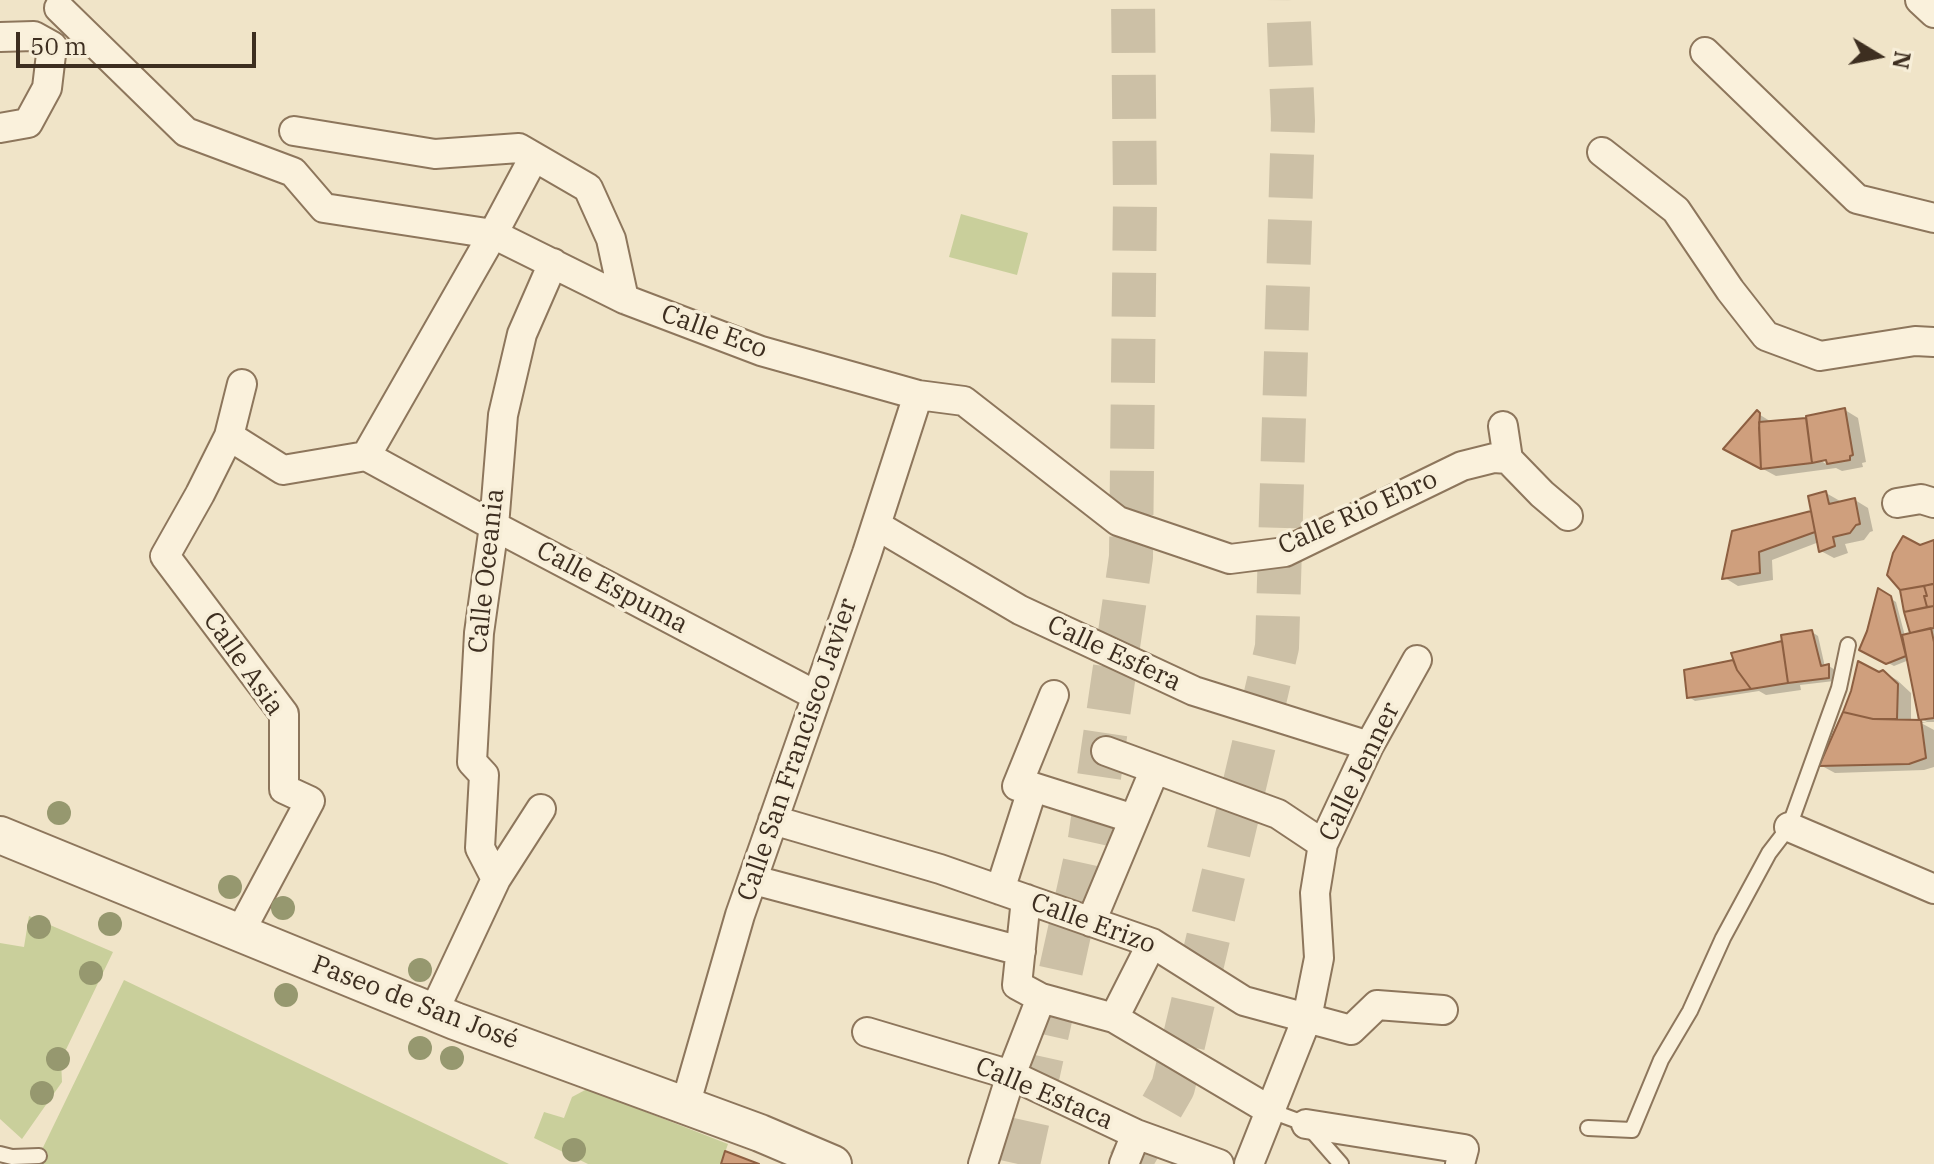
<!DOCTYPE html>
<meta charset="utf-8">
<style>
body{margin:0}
#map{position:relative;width:1934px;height:1164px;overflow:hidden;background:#f0e4c8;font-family:"IBM Plex Serif",serif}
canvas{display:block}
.north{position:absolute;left:1838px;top:16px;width:80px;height:80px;-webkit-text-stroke:6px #f7eed8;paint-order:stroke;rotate:100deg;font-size:22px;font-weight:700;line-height:32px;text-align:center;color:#3d2e20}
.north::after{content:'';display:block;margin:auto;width:28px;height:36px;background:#3d2e20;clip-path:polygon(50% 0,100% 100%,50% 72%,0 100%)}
.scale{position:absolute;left:16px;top:32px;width:240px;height:36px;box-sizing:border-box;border:4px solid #3d2e20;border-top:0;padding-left:10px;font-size:24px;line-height:28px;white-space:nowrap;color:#3d2e20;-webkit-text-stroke:6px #f7eed8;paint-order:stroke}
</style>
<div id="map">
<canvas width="1934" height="1164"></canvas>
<div class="north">N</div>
<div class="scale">50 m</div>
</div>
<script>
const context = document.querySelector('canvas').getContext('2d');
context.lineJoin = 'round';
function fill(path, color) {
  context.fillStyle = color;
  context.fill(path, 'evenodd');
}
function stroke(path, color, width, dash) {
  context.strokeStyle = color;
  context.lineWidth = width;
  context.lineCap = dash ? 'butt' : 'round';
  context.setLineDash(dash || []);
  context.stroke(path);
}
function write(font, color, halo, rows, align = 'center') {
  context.font = font + ' "IBM Plex Serif",serif';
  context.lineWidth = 7;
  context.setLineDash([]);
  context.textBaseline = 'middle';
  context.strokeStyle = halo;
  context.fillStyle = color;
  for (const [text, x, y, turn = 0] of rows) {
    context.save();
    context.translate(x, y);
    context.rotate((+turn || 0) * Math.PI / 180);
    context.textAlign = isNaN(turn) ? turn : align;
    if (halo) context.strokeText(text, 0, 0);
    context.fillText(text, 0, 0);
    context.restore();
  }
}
fill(new Path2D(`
 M 961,214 L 1028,233 L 1017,275 L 949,257 Z
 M 29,916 L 113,952 L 61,1060 L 62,1082 L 22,1139 L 0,1119 L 0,943 L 24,947 Z
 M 124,980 L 509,1164 L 35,1164 Z
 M 587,1089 L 728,1144 L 721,1164 L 588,1164 L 534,1138 L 544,1112 L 564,1118 L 572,1097 Z`), '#c9cf9b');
fill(new Path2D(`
 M 1845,410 L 1858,418 L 1866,462 L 1862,463 L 1863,467 L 1842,471 L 1836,468 L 1776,476 L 1739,456 L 1757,413 L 1773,423 L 1808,420 ZM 1816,454 L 1828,461 L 1828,465 L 1814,457 Z
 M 1826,493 L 1840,501 L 1840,504 L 1855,500 L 1868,508 L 1873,531 L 1870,532 L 1864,540 L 1845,544 L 1848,553 L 1834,558 L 1821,551 L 1819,542 L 1772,560 L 1773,580 L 1738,586 L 1725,578 L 1734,532 L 1813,513 Z
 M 1934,542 L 1934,722 L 1927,722 L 1921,719 L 1909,660 L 1894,666 L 1861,649 L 1869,632 L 1879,591 L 1896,602 L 1905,636 L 1912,634 L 1902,589 L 1919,547 Z
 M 1812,632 L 1818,636 L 1825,667 L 1829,666 L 1835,670 L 1834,681 L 1800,685 L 1801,690 L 1766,695 L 1759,691 L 1695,701 L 1689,697 L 1732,662 L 1736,665 Z
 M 1883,672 L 1897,680 L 1911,693 L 1911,722 L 1927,722 L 1921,723 L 1934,730 L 1934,767 L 1924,770 L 1835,773 L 1822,766 L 1880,674 Z`), '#0003');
const building = new Path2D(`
 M 1845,408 L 1853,455 L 1850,456 L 1850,460 L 1827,464 L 1826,460 L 1812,463 L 1806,416 Z
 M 1757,410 L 1760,413 L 1759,428 L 1761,469 L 1723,449 Z
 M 1806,418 L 1812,463 L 1761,469 L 1759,422 Z
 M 1826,491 L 1829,504 L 1855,498 L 1860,524 L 1856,525 L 1850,533 L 1833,537 L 1835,546 L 1819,552 L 1808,496 Z
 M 1811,511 L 1815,532 L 1759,552 L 1760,573 L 1722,579 L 1732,531 Z
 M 1903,536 L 1920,545 L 1934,540 L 1934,584 L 1900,590 L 1887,575 L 1893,553 Z
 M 1932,584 L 1934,584 L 1934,606 L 1927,607 L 1924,596 L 1927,596 L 1924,586 Z
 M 1924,586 L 1927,596 L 1924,596 L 1927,607 L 1904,612 L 1900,590 Z
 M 1878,588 L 1891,596 L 1906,656 L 1886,664 L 1859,650 L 1867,631 Z
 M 1934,606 L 1934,628 L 1910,633 L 1904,612 Z
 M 1931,628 L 1934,642 L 1934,718 L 1919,720 L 1902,635 Z
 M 1812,630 L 1821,666 L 1829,664 L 1829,678 L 1788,683 L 1781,635 Z
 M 1782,641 L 1788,683 L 1751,689 L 1737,670 L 1731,653 Z
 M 1733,660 L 1737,670 L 1751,689 L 1687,698 L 1684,670 Z
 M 1858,661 L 1879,672 L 1883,670 L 1898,684 L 1897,719 L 1873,719 L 1843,712 L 1851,691 Z
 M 1843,712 L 1873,719 L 1921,720 L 1926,758 L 1909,764 L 1819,766 Z
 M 725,1151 L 759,1164 L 721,1164 Z`);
fill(building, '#cf9f7d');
stroke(building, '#8d5f41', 2);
stroke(new Path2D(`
 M 1018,1164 L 1090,839 L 1131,557 L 1135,199 L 1133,0
 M 1129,1164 L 1173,1087 L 1277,647 L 1293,121 L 1288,0`), '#ccc0a6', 44, [44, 22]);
const service = new Path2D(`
 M 1271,1111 L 1306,1124 L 1341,1164
 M 1588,1128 L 1632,1130 L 1661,1060 L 1690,1011 L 1723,938 L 1769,853 L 1789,827 L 1839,688 L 1848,645
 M 0,1154 L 12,1157 L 39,1156`);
const minor = new Path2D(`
 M 1920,0 L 1934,13
 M 59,8 L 186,132 L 293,172 L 324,208 L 493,234 L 624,299
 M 0,37 L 34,36 L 52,46 L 47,88 L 28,123 L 0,128
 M 1705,52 L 1857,199 L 1934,218
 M 294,131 L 435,154 L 519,148 L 588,188 L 611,239 L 624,299 L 761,351 L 918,395 L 964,401 L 1118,521 L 1230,559 L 1285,552 L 1462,466 L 1494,458 L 1508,459
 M 1602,152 L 1676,210 L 1730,290 L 1766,336 L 1820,356 L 1915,341 L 1934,342
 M 1503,426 L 1508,459 L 1542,494 L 1568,516
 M 229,436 L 283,470 L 366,456 L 493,234 L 534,157
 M 366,456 L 494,526 L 817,696
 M 1897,503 L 1921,499 L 1934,503
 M 876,525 L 1020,610 L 1194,691 L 1369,746
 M 1106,751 L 1278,814 L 1323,844
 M 1033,787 L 1134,819
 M 773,820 L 940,869 L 1152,943 L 1244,1001 L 1351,1030 L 1377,1005 L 1443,1010
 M 1789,827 L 1934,889
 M 496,879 L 480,848 L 484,775 L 472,762 L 479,633 L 494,526 L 503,415 L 522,334 L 553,263
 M 754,880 L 1021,951
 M 1000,890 L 1033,787 L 1017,786 L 1054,695
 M 1091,922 L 1155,769
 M 239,934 L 310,801 L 284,789 L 284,714 L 165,556 L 200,494 L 229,436 L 242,384
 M 1041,998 L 1114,1018 L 1271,1111
 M 434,1011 L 496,879 L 541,809
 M 1114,1018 L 1152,943
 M 867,1032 L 1011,1075 L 1136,1134 L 1219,1164
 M 685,1106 L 740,915 L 867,553 L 918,395
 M 1306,1124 L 1464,1149 L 1460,1164
 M 983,1164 L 1011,1075 L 1041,998 L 1017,985 L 1026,899
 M 1124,1164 L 1136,1134
 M 1249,1164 L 1307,1018 L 1319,958 L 1315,893 L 1323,844 L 1369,746 L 1417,660`);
const tertiary = new Path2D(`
 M 0,835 L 455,1021 L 760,1133 L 833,1164`);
stroke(service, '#8d765c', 18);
stroke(minor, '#8d765c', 32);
stroke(tertiary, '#8d765c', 40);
stroke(service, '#faf1dc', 14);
stroke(minor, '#faf1dc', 28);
stroke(tertiary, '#faf1dc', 36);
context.fillStyle = '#96986f';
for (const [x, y] of [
 [59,813],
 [230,887],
 [283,908],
 [110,924],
 [39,927],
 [420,970],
 [91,973],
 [286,995],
 [420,1048],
 [452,1058],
 [58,1059],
 [42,1093],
 [574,1150]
]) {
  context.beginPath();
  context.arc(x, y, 12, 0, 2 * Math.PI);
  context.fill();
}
write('26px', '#3d2e20', '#f7eed8', [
 ["Calle Eco",714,332,20],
 ["Calle Rio Ebro",1358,513,-24],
 ["Calle Oceania",487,571,-84],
 ["Calle Espuma",612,588,28],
 ["Calle Esfera",1114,654,25],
 ["Calle Asia",243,664,55],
 ["Calle San Francisco Javier",798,750,-71],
 ["Calle Jenner",1360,772,-64],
 ["Calle Erizo",1093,924,20],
 ["Paseo de San José",415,1003,21],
 ["Calle Estaca",1044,1094,23]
]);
</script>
